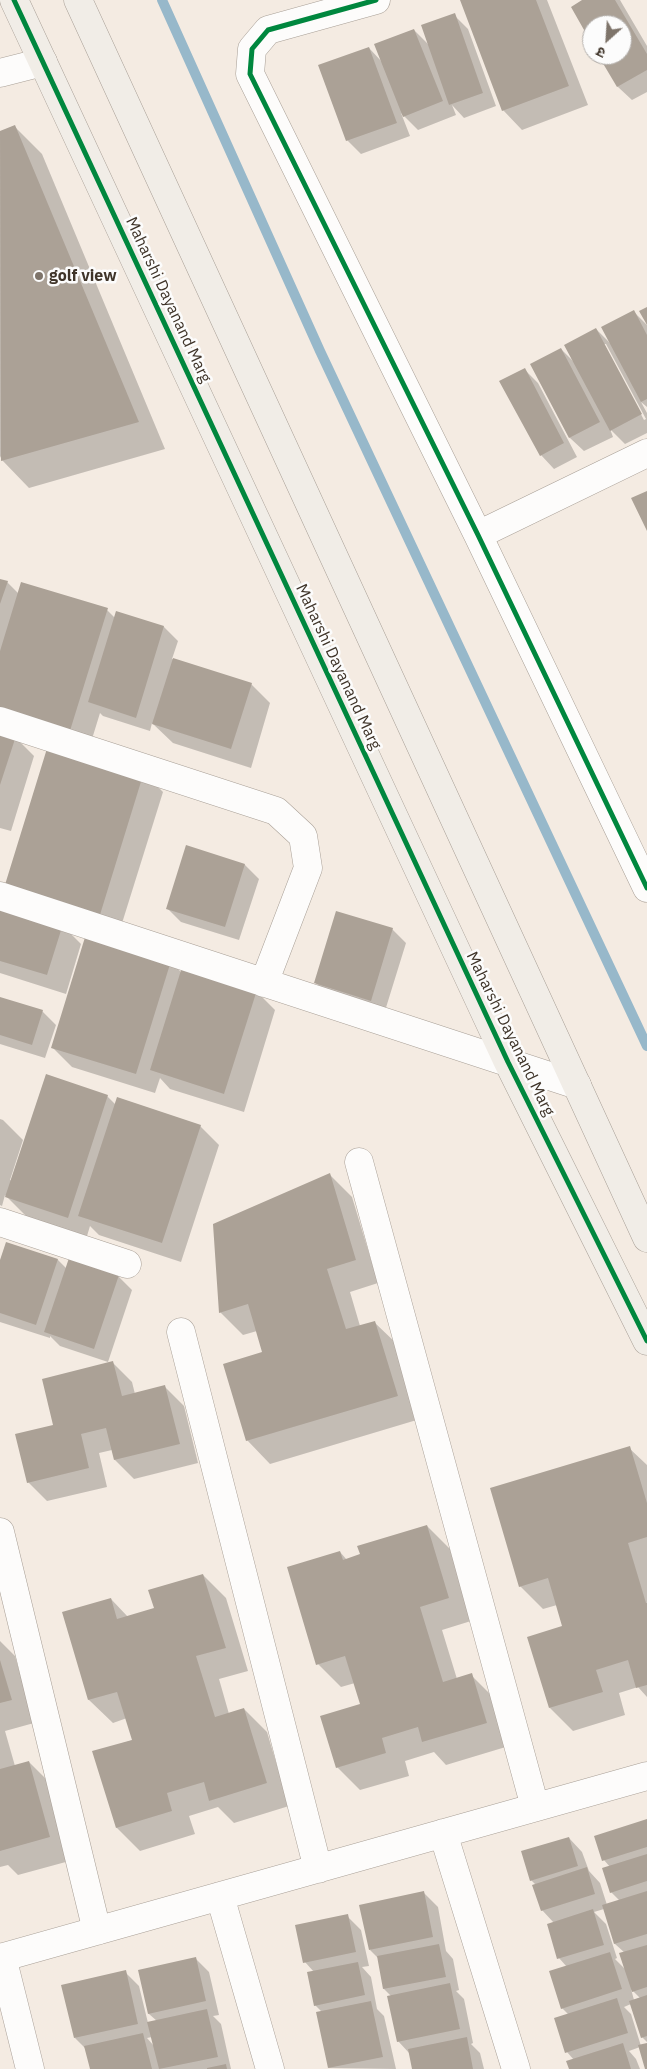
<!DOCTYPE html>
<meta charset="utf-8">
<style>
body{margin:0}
#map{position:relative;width:647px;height:2069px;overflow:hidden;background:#f4ebe2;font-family:"IBM Plex Sans","Noto Sans Devanagari",sans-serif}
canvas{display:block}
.north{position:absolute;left:582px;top:15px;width:50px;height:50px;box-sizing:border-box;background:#fcfcfc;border:1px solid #b0aca8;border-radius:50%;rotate:206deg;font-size:14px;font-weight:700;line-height:20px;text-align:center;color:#3f3429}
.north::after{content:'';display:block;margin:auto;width:18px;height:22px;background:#7e746a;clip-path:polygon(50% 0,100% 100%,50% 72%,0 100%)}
</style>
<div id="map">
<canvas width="647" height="2069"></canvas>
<div class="north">उ</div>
</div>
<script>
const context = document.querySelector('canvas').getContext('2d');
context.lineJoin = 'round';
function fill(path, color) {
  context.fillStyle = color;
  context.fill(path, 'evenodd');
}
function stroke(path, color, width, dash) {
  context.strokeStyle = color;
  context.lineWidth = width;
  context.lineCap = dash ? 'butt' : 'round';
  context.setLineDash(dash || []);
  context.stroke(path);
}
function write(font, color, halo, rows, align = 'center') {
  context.font = font + ' "IBM Plex Sans",sans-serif';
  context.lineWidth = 5;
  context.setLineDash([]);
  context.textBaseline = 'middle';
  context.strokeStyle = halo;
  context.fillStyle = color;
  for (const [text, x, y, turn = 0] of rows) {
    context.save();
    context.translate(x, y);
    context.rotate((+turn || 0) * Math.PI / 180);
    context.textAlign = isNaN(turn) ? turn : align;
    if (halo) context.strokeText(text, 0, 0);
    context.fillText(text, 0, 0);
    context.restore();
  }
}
fill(new Path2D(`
 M 461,0 L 547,0 L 588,105 L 522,130 L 503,110 Z
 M 585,0 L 620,0 L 647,46 L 647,92 L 632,100 L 618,87 L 600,55 L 622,55 L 622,25 L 592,25 L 592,41 Z
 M 454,15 L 468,29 L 496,106 L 464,118 L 452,105 L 456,115 L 418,130 L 401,113 L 410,136 L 361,154 L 347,140 L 369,48 L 383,63 L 414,30 L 429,45 Z
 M 15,127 L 42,154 L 165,449 L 29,488 L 2,460 L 0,456 L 0,132 Z
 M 634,312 L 647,325 L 647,407 L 641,402 L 647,413 L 647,433 L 625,444 L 610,429 L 613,437 L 584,451 L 570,438 L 532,365 L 561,349 L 574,362 L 596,329 L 611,344 ZM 604,344 L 606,344 L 646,419 L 644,420 Z
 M 524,369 L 538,383 L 577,457 L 554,469 L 541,455 Z
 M 0,580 L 7,582 L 19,594 L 107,610 L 115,618 L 117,612 L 164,627 L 178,641 L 172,659 L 251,684 L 270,703 L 251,768 L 173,743 L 152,723 L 150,731 L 103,716 L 100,713 L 88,752 L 0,723 Z
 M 0,733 L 15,737 L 34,756 L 11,831 L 0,828 Z
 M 144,773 L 163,792 L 118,936 L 24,907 Z
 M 187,847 L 245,865 L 259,879 L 239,940 L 181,922 L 168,909 Z
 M 0,906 L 62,925 L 81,944 L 66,994 L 0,973 Z
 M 392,929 L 406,943 L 384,1014 L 330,997 L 316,983 Z
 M 171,962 L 182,973 L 256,991 L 275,1010 L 244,1112 L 170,1089 L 160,1078 L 155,1093 L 72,1067 L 53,1048 Z
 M 0,998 L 42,1011 L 56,1025 L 45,1058 L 0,1044 Z
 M 107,1096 L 116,1105 L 200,1126 L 219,1145 L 181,1262 L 99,1235 L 90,1226 L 87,1236 L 26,1216 L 5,1195 L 2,1206 L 0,1205 L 0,1119 L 3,1120 L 23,1140 L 10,1180 L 12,1181 Z
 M 329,1174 L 352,1197 L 378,1283 L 350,1292 L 360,1326 L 374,1322 L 398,1345 L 420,1419 L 270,1464 L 247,1440 L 264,1353 L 257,1331 L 243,1335 L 220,1312 Z
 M 7,1243 L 58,1260 L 67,1269 L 118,1276 L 132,1290 L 108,1362 L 60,1346 L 50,1336 L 50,1338 L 0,1322 L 0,1264 Z
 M 113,1363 L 132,1382 L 135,1394 L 165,1387 L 184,1406 L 198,1463 L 134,1479 L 115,1460 L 112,1450 L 99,1453 L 107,1487 L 47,1501 L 28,1482 L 55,1426 Z
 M 629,1448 L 647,1465 L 647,1697 L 638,1687 L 619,1693 L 625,1715 L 573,1731 L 550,1708 L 564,1627 L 557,1605 L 543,1609 L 520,1586 Z
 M 427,1526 L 450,1549 L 471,1621 L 442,1630 L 457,1679 L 471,1675 L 494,1698 L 509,1746 L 446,1765 L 434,1752 L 405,1761 L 409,1776 L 360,1790 L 337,1767 L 361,1705 L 355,1683 L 341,1687 L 318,1664 L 340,1552 L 347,1560 Z
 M 203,1575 L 226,1598 L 248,1671 L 219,1679 L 229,1714 L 244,1709 L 267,1732 L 289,1806 L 234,1823 L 218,1807 L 189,1816 L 195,1834 L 140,1851 L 117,1828 L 94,1752 L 133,1740 L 127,1718 L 113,1723 L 89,1700 L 64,1613 L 111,1599 L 128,1617 L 155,1609 Z
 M 0,1641 L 15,1656 L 34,1723 L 5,1731 L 15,1766 L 29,1762 L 52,1785 L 73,1860 L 18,1875 L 8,1865 L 0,1867 Z
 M 647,1820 L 647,2042 L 642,2037 L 631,2004 L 624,2007 L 631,2014 L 641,2046 L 647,2044 L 647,2069 L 640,2047 L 629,2051 L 636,2059 L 640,2069 L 570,2069 L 574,2060 L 567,2052 L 569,2015 L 562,2008 L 567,1967 L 559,1958 L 554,1923 L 542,1910 L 536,1885 L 531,1880 L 569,1838 L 582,1852 L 589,1871 L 600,1883 L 607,1905 L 620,1901 L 611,1892 L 610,1867 L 604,1860 ZM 604,1909 L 615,1944 L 625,1953 L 626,1970 L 615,1959 L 617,1958 L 606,1924 L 594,1912 ZM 631,1989 L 640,1998 L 634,2000 Z
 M 424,1893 L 438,1907 L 446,1951 L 453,1959 L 459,1990 L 456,1991 L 464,1999 L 473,2043 L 471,2044 L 480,2053 L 484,2069 L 413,2069 L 410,2054 L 398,2041 L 392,1997 L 384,1989 L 378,1958 L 370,1950 Z
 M 347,1916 L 361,1930 L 369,1966 L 362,1967 L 371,1977 L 377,2009 L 384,2016 L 396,2069 L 329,2068 L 322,2012 L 315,2005 L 314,1972 L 305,1962 Z
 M 195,1958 L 209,1972 L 219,2015 L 213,2016 L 221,2024 L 231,2069 L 91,2069 L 87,2050 L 75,2038 L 125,1972 L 139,1986 L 148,2023 L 157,2021 L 149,2014 L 139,1971 ZM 152,2037 L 154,2046 L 147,2038 Z`), '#0003');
stroke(new Path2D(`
 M 162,0 L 320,351 L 647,1046`), '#97b8ca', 10);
fill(new Path2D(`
 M 460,0 L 536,0 L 569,86 L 502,111 Z
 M 582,0 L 615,0 L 647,54 L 647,70 L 617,87 L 598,55 L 622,55 L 622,25 L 592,25 L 592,44 L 571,7 Z
 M 455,13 L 483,93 L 449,105 L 421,25 Z
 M 414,29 L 443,101 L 403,117 L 374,44 Z
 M 369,47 L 397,123 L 346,141 L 318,65 Z
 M 15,125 L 139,422 L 1,461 L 0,131 Z
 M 647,307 L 647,325 L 639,311 Z
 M 634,310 L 647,335 L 647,399 L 641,402 L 601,327 Z
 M 596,328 L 642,414 L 610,431 L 564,345 Z
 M 561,348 L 600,422 L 569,438 L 530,364 Z
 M 525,368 L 564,443 L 540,456 L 499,381 Z
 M 647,491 L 647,531 L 631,498 Z
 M 0,579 L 8,581 L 0,604 Z
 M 21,582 L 108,608 L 69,734 L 0,712 L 0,651 Z
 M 116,611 L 164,626 L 136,718 L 88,702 Z
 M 173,658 L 252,683 L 231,749 L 152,724 Z
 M 0,731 L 16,736 L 0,785 Z
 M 49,742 L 144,772 L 99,918 L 4,888 Z
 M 186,845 L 245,864 L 225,927 L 166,909 Z
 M 0,904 L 63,924 L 47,975 L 0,961 Z
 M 336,911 L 393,928 L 371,1001 L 314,983 Z
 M 86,934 L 171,961 L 136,1074 L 51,1048 Z
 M 182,967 L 257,990 L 224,1094 L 150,1070 Z
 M 0,997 L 43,1010 L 32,1045 L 0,1035 Z
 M 46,1074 L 108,1095 L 68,1218 L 5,1197 Z
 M 117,1097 L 201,1125 L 162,1243 L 78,1216 Z
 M 330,1173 L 356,1260 L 327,1269 L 346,1329 L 375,1321 L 398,1396 L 246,1441 L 223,1364 L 262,1352 L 248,1304 L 219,1313 L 213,1224 Z
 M 6,1242 L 58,1259 L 36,1325 L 0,1313 L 0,1260 Z
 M 69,1258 L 119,1275 L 94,1349 L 44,1332 Z
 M 113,1361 L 122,1396 L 165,1385 L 180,1444 L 114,1460 L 106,1428 L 81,1434 L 89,1468 L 27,1483 L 15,1434 L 53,1425 L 42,1379 Z
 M 630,1446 L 647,1503 L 647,1537 L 628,1543 L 646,1603 L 647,1603 L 647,1685 L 636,1688 L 628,1660 L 596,1670 L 603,1692 L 549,1708 L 527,1637 L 562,1626 L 548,1578 L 519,1587 L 490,1488 Z
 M 427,1525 L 449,1598 L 420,1607 L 443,1682 L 472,1673 L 487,1723 L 422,1742 L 418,1727 L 382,1738 L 386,1753 L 336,1768 L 320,1716 L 360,1704 L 345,1656 L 316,1665 L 287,1567 L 340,1551 L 343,1560 L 360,1554 L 357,1546 Z
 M 203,1574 L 226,1648 L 196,1656 L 215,1717 L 244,1708 L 267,1783 L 209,1801 L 204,1782 L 167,1793 L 172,1811 L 116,1828 L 92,1751 L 132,1740 L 117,1692 L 88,1700 L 62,1612 L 111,1598 L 117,1619 L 154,1608 L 148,1590 Z
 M 0,1660 L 12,1700 L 0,1703 Z
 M 29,1761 L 50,1837 L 0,1851 L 0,1769 Z
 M 647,1819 L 647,1847 L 602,1861 L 594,1836 Z
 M 569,1837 L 578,1866 L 530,1881 L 521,1851 Z
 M 647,1854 L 647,1881 L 610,1893 L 602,1868 Z
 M 587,1867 L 595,1894 L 541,1911 L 532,1885 Z
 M 424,1891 L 433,1937 L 369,1950 L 359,1905 Z
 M 647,1891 L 647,1934 L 614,1944 L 602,1905 Z
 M 593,1909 L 604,1945 L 557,1959 L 547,1924 Z
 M 348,1914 L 356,1952 L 303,1963 L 295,1925 Z
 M 439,1944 L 446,1977 L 383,1989 L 377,1956 Z
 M 647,1945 L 647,1987 L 632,1992 L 619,1953 Z
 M 610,1952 L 622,1989 L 561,2009 L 549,1971 Z
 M 196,1957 L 206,2001 L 148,2014 L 138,1970 Z
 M 358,1962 L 365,1995 L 314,2006 L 307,1972 Z
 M 126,1970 L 138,2024 L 74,2038 L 61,1985 Z
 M 450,1983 L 460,2029 L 397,2042 L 387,1996 Z
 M 647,1995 L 647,2036 L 641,2038 L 629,2001 Z
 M 617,1998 L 628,2033 L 565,2053 L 554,2018 Z
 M 371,2001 L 383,2057 L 328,2068 L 316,2012 Z
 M 207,2009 L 218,2057 L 159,2069 L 147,2022 Z
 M 143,2033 L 152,2069 L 90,2069 L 84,2046 Z
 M 467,2037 L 473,2069 L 412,2069 L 408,2049 Z
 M 623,2043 L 631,2069 L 569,2069 L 566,2061 Z
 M 647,2043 L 647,2069 L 645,2069 L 638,2045 Z
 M 226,2064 L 227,2069 L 207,2069 L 207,2068 Z`), '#aba196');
const street = new Path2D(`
 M 376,0 L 268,30 L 252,49 L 250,74 L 478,535 L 647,888
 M 0,73 L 43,62
 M 478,535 L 647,453
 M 0,721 L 276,811 L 303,836 L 308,868 L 264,983
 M 0,896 L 577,1085
 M 359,1162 L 535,1807
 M 0,1222 L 127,1264
 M 181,1332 L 318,1869
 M 0,1532 L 97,1931
 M 443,1833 L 516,2069
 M 220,1896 L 270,2069
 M 2,1957 L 30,2069
 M 0,1958 L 647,1776`);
const secondary = new Path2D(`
 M 14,0 L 508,1062 L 647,1341
 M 78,0 L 647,1238`);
stroke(street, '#a89f96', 29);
stroke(secondary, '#a89f96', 29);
stroke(street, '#fdfcfb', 28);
stroke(secondary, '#f1ede7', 28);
stroke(new Path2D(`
 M 14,0 L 508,1062 L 647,1341
 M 376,0 L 268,30 L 252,49 L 250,74 L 478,535 L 647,888`), '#00873e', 5);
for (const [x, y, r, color] of [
 [39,276,5,"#7e746a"]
]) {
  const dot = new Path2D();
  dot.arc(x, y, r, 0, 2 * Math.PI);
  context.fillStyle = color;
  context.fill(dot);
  stroke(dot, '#fcfcfc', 2);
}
write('bold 16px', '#3f3429', '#fcfcfc', [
 ["golf view",49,276]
], 'left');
write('16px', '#3f3429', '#fcfcfc', [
 ["Maharshi Dayanand Marg",168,300,65],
 ["Maharshi Dayanand Marg",338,667,65],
 ["Maharshi Dayanand Marg",510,1034,64]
]);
</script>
